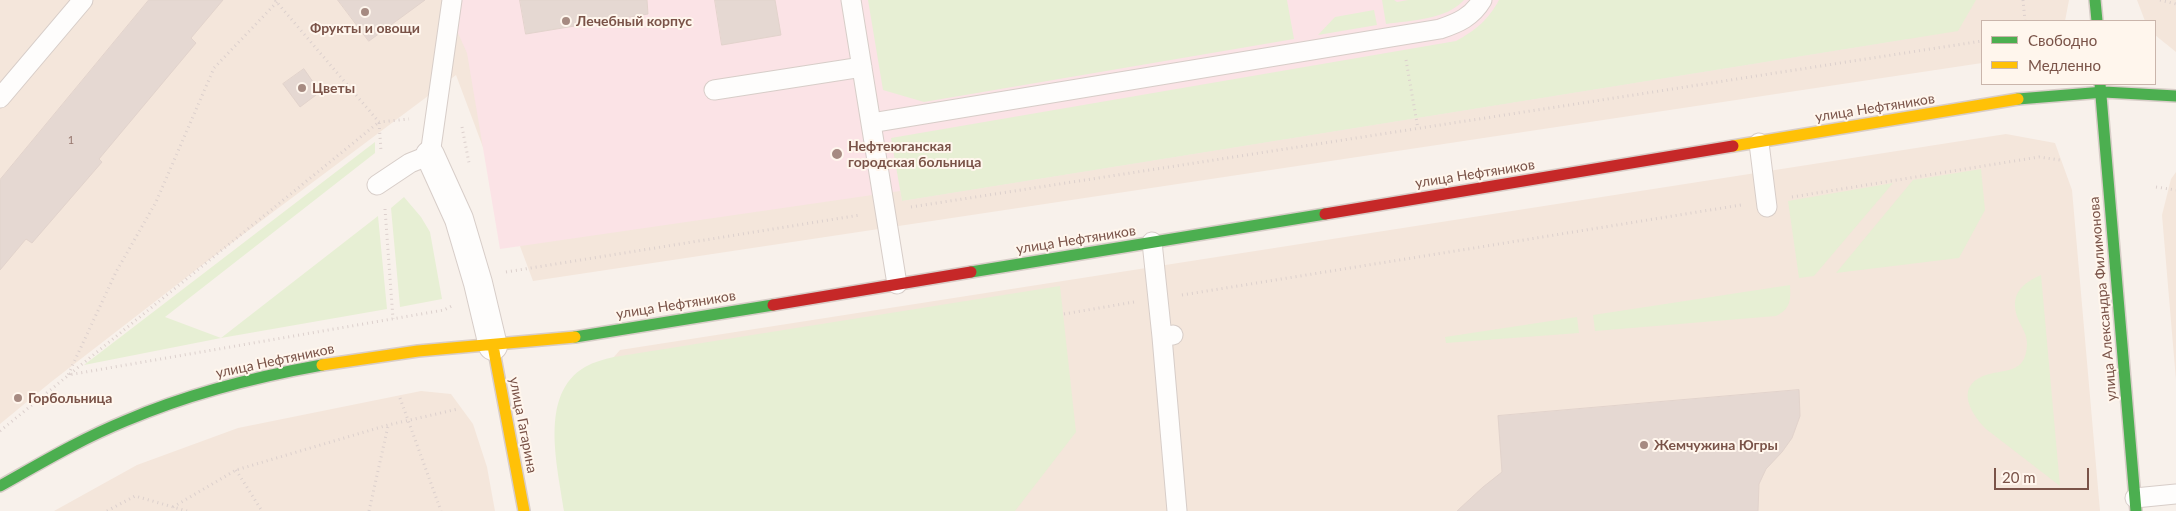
<!DOCTYPE html>
<meta charset="utf-8">
<style>
body{margin:0}
#map{position:relative;width:2176px;height:511px;overflow:hidden;background:#f8f1eb;font-family:Lato,sans-serif}
canvas{display:block}
.legend{position:absolute;left:1981px;top:20px;width:175px;height:65px;box-sizing:border-box;background:#fff6ed;border:1px solid #cab5ab;margin:0;padding:6px 9px;list-style:none;font-size:15px;color:#7a5348}
.legend li{display:flex;align-items:center;gap:10px;height:25px}
.legend b{width:25px;border:1px solid #cab5ab}
.scale{position:absolute;left:1994px;top:468px;width:95px;height:22px;box-sizing:border-box;border:2px solid #7a5348;border-top:0;padding-left:6px;font-size:15px;line-height:18px;white-space:nowrap;color:#7a5348;-webkit-text-stroke:4px #fff6ed;paint-order:stroke}
</style>
<div id="map">
<canvas width="2176" height="511"></canvas>
<ul class="legend">
<li><b style="height:6px;background:#4caf50"></b>Свободно</li>
<li><b style="height:6px;background:#ffc107"></b>Медленно</li>
</ul>
<div class="scale">20 m</div>
</div>
<script>
const context = document.querySelector('canvas').getContext('2d');
context.lineJoin = 'round';
function fill(path, color) {
  context.fillStyle = color;
  context.fill(path, 'evenodd');
}
function stroke(path, color, width, dash) {
  context.strokeStyle = color;
  context.lineWidth = width;
  context.lineCap = dash ? 'butt' : 'round';
  context.setLineDash(dash || []);
  context.stroke(path);
}
function write(font, color, halo, rows, align = 'center') {
  context.font = font + ' Lato,sans-serif';
  context.lineWidth = 4;
  context.setLineDash([]);
  context.textBaseline = 'middle';
  context.strokeStyle = halo;
  context.fillStyle = color;
  for (const [text, x, y, turn = 0] of rows) {
    context.save();
    context.translate(x, y);
    context.rotate((+turn || 0) * Math.PI / 180);
    context.textAlign = isNaN(turn) ? turn : align;
    if (halo) context.strokeText(text, 0, 0);
    context.fillText(text, 0, 0);
    context.restore();
  }
}
fill(new Path2D(`
 M 0,0 L 2069,0 L 2065,21 L 1982,21 L 1982,63 L 533,281 L 456,75 L 205,263 L 51,382 L 0,424 Z
 M 2137,0 L 2176,0 L 2176,52 L 2155,35 L 2155,21 L 2145,21 Z
 M 2006,134 L 2055,143 L 2072,190 L 2100,511 L 567,511 L 575,401 L 620,350 Z
 M 2176,172 L 2176,380 L 2162,215 L 2171,179 Z
 M 421,391 L 451,394 L 473,424 L 487,467 L 495,511 L 54,511 L 137,465 L 238,428 Z`), '#f4e6db');
fill(new Path2D(`
 M 443,0 L 1935,0 L 1908,39 L 902,201 L 900,191 L 500,249 L 467,53 Z`), '#fbe3e6');
fill(new Path2D(`
 M 868,0 L 1287,0 L 1294,39 L 924,102 L 883,90 Z
 M 1382,0 L 1394,0 L 1397,2 L 1408,0 L 1464,0 C 1446,20 1412,20 1386,24 Z
 M 1499,0 L 1976,0 L 1958,31 L 902,201 L 891,138 L 1456,41 C 1476,30 1488,20 1499,0 Z
 M 1374,10 L 1377,25 L 1318,35 L 1335,17 Z
 M 375,142 L 375,153 L 165,317 L 221,338 L 378,216 L 387,309 L 221,338 L 84,365 Z
 M 1981,169 L 1985,210 L 1959,258 L 1836,273 L 1913,180 Z
 M 1893,183 L 1814,276 L 1799,278 L 1788,201 Z
 M 404,197 L 421,217 L 430,232 L 442,299 L 400,307 L 391,208 Z
 M 2041,275 L 2060,486 L 1986,429 C 1971,414 1955,388 1983,376 C 2003,368 2026,376 2027,344 C 2027,334 2022,328 2018,319 C 2009,295 2021,284 2041,275 Z
 M 1790,285 C 1791,301 1790,309 1776,316 L 1595,331 L 1593,315 Z
 M 1060,286 L 1076,432 L 1015,511 L 564,511 C 558,468 538,394 585,367 C 594,362 604,359 614,357 Z
 M 1577,317 L 1579,333 L 1446,343 L 1445,337 Z`), '#e7efd4');
const building = new Path2D(`
 M 149,0 L 223,0 L 191,38 L 196,43 L 99,159 L 102,162 L 32,243 L 26,239 L 0,270 L 0,180 Z
 M 338,0 L 425,0 L 369,41 Z
 M 520,0 L 647,0 L 648,14 L 526,34 Z
 M 715,0 L 775,0 L 781,35 L 722,45 Z
 M 304,69 L 320,92 L 300,107 L 283,84 Z
 M 1799,390 L 1800,416 L 1792,438 L 1782,452 L 1766,469 L 1759,484 L 1758,511 L 1457,511 L 1483,487 L 1502,472 L 1498,416 Z`);
fill(building, '#e5d8d2');
stroke(building, '#e2d3cc', 1);
const lane = new Path2D(`
 M 851,0 L 897,284
 M 714,90 L 862,67
 M 0,98 L 83,0
 M 871,123 L 1440,29 C 1458,23 1472,17 1482,0
 M 1759,143 L 1767,207
 M 377,185 L 410,163 L 430,155 L 452,0
 M 1152,242 L 1162,337 L 1173,335
 M 1162,337 L 1177,511
 M 2135,498 L 2176,494`);
const street = new Path2D(`
 M 430,155 L 459,219 L 478,283 L 493,346`);
const fast = new Path2D(`
 M 2095,0 L 2097,21
 M 2100,84 L 2136,511
 M 2018,99 L 2104,92 L 2176,96
 M 971,272 L 1325,214
 M 575,337 L 773,305
 M 0,486 C 41,463 81,439 125,421 C 188,394 254,377 322,365`);
const slow = new Path2D(`
 M 1733,146 L 2018,99
 M 493,346 L 524,511
 M 322,365 L 418,351 L 575,337`);
const jam = new Path2D(`
 M 1325,214 L 1733,146
 M 773,305 L 971,272`);
stroke(lane, '#d7cdc8', 21);
stroke(street, '#d7cdc8', 30);
stroke(fast, '#d8cdc8', 14);
stroke(slow, '#d8cdc8', 14);
stroke(jam, '#d8cdc8', 14);
stroke(new Path2D(`
 M 275,0 L 379,122 L 409,119
 M 2023,0 L 2025,21
 M 2160,0 L 2176,4
 M 277,2 L 214,68 L 156,202 L 116,272 L 68,375 L 444,310 L 452,306
 M 1406,60 L 1418,129
 M 462,127 L 469,163
 M 2156,187 L 2176,190
 M 1792,197 L 2039,157 L 2060,160
 M 911,207 L 1982,41
 M 385,209 L 393,319
 M 506,272 L 860,215
 M 1182,295 L 1741,205
 M 1064,314 L 1134,302
 M 400,398 L 441,511
 M 0,431 L 379,122 L 381,151
 M 236,470 L 262,511
 M 173,507 L 236,470 L 388,425 L 458,409
 M 107,511 L 135,496 L 187,511
 M 369,511 L 388,426`), '#dcd0cd', 3, [1, 4]);
stroke(lane, '#fefdfc', 19);
stroke(street, '#fefdfc', 28);
stroke(fast, '#4caf50', 11);
stroke(slow, '#ffc107', 11);
stroke(jam, '#c62828', 11);
for (const [x, y, r, color] of [
 [365,12,5,"#a68a81"],
 [566,21,5,"#a68a81"],
 [302,88,5,"#a68a81"],
 [837,154,6,"#a68a81"],
 [18,398,5,"#a68a81"],
 [1644,445,5,"#a68a81"]
]) {
  const dot = new Path2D();
  dot.arc(x, y, r, 0, 2 * Math.PI);
  context.fillStyle = color;
  context.fill(dot);
  stroke(dot, '#fff6ed', 2);
}
write('11px', '#96766d', null, [
 ["1",71,140]
]);
write('bold 14px', '#7a5348', '#fff6ed', [
 ["Лечебный корпус",576,21],
 ["Фрукты и овощи",365,28,"center"],
 ["Цветы",312,88],
 ["Нефтеюганская",848,146],
 ["городская больница",848,162],
 ["Горбольница",28,398],
 ["Жемчужина Югры",1654,445]
], 'left');
write('14px', '#7a5348', '#fff6ed', [
 ["улица Нефтяников",1875,108,-9],
 ["улица Нефтяников",1475,174,-9],
 ["улица Нефтяников",1076,240,-9],
 ["улица Александра Филимонова",2103,299,-95],
 ["улица Нефтяников",676,305,-9],
 ["улица Нефтяников",275,361,-12],
 ["улица Гагарина",523,425,79]
]);
</script>
